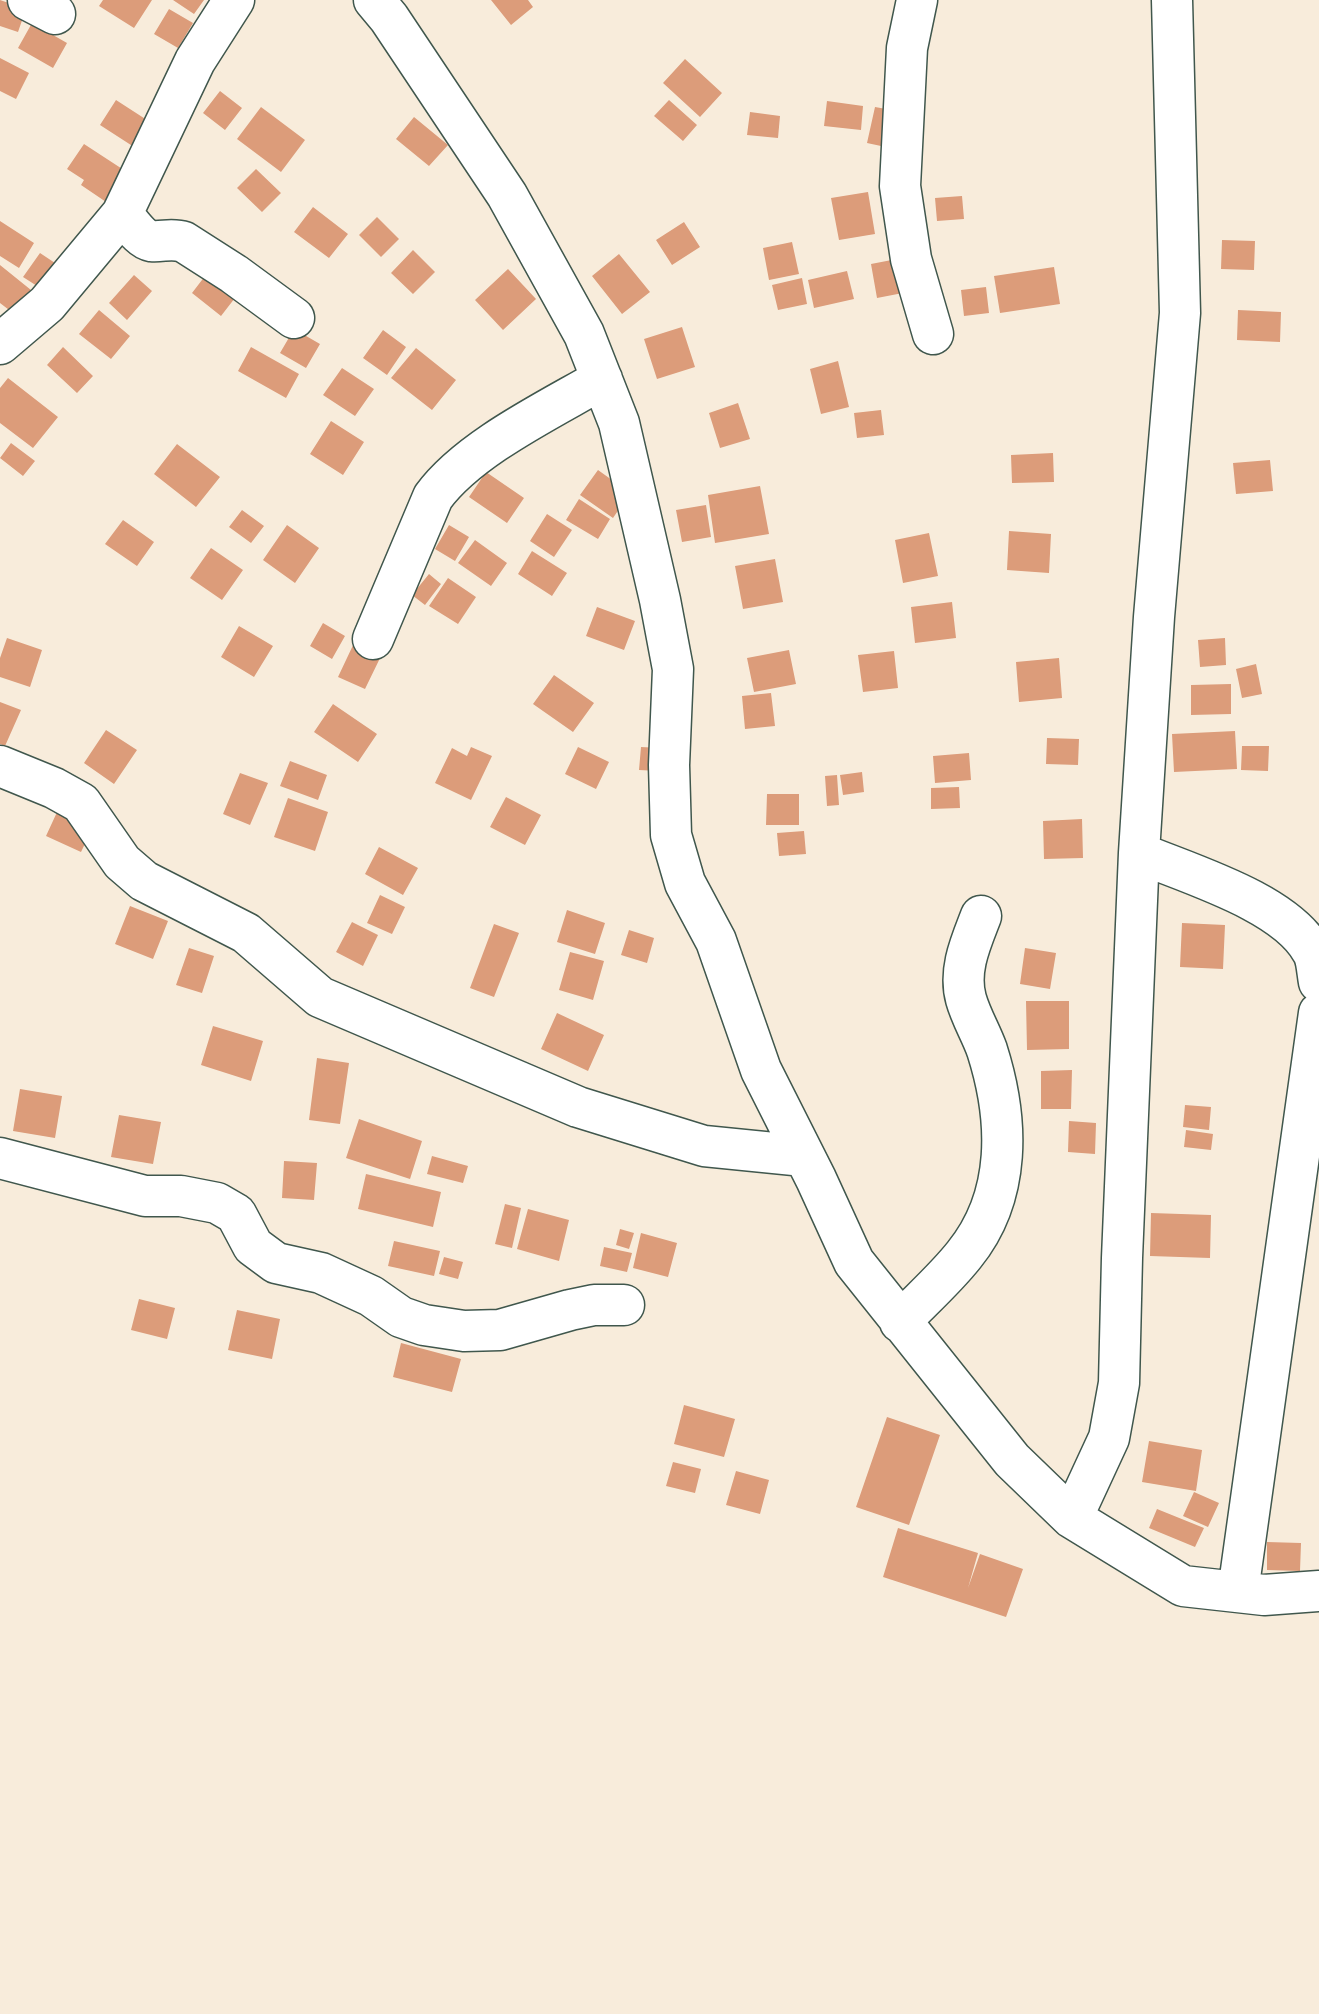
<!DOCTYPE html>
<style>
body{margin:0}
canvas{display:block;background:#f8ecdb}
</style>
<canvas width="1319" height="2014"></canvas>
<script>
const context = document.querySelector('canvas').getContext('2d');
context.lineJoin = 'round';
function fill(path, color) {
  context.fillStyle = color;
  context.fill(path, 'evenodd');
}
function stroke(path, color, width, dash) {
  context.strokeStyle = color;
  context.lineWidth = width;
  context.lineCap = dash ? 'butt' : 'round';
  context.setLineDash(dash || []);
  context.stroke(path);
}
fill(new Path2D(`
 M 0,0 L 26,9 L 18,32 L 0,26 Z
 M 103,0 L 152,0 L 134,28 L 99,6 Z
 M 173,0 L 204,0 L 194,14 Z
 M 491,0 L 528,0 L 533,7 L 511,25 Z
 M 169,9 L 193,23 L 178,48 L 154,34 Z
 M 32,23 L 67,43 L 53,68 L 18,48 Z
 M 0,58 L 29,73 L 16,99 L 0,91 Z
 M 685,59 L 722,93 L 700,117 L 663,83 Z
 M 220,91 L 242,108 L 225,130 L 203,113 Z
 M 116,100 L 150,122 L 134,147 L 100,125 Z
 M 669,100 L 697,125 L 683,141 L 654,116 Z
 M 827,101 L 863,106 L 861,130 L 824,126 Z
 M 261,107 L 305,140 L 281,172 L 237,139 Z
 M 875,107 L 903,112 L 895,149 L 867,143 Z
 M 750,112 L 780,116 L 778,138 L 747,135 Z
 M 414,117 L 448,145 L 429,166 L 396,139 Z
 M 84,144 L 133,176 L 112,206 L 81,185 L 84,180 L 67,169 Z
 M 256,169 L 281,193 L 262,212 L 237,188 Z
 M 868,192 L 875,234 L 839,240 L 831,198 Z
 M 962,196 L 964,219 L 937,221 L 935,198 Z
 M 313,207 L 348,234 L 329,258 L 294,232 Z
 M 377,217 L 399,239 L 381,257 L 359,235 Z
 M 0,221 L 34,243 L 19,268 L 0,256 Z
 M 684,222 L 700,247 L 672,265 L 656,240 Z
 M 1222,240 L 1255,241 L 1254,270 L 1221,269 Z
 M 792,242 L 799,274 L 769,280 L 763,248 Z
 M 413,250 L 435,272 L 413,294 L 391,273 Z
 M 40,253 L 64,269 L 48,293 L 23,277 Z
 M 619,254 L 650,292 L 622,314 L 592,276 Z
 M 902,258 L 908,292 L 877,298 L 871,264 Z
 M 215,263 L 245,285 L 221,316 L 192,293 Z
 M 0,265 L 31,290 L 13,313 L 0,303 Z
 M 1054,267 L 1060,304 L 1000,313 L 994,276 Z
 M 508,269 L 536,299 L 503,330 L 475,300 Z
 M 847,271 L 854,299 L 814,308 L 808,280 Z
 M 134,275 L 152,291 L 127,320 L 109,303 Z
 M 802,278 L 807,304 L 778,310 L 772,285 Z
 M 986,287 L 989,313 L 964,316 L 961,290 Z
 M 99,310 L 130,336 L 111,359 L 79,334 Z
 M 1238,310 L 1281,312 L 1280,342 L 1237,340 Z
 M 682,327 L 695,367 L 657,379 L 644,339 Z
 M 294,329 L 320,344 L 306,368 L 280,353 Z
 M 383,330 L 406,347 L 387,375 L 363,358 Z
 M 63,347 L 93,376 L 77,393 L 47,365 Z
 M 251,347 L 299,374 L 286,398 L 238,371 Z
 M 416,348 L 456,380 L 432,410 L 391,378 Z
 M 838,361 L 849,407 L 821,414 L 810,369 Z
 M 342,368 L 374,389 L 355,416 L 323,395 Z
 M 8,378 L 58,417 L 33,448 L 0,423 L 0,388 Z
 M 738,403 L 750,439 L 720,448 L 709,413 Z
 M 881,410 L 884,435 L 857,438 L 854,413 Z
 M 331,421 L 364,442 L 343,475 L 310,454 Z
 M 11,443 L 35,461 L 23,476 L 0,458 Z
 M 177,444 L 220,477 L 196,507 L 154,474 Z
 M 1053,453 L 1054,482 L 1012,483 L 1011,455 Z
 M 1270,460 L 1273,491 L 1236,494 L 1233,463 Z
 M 598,470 L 630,493 L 613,518 L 580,495 Z
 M 486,472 L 524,498 L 507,523 L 469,497 Z
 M 760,486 L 769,534 L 715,543 L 708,495 Z
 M 579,499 L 610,519 L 598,539 L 566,520 Z
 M 706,505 L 711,537 L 682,542 L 676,510 Z
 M 242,510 L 264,526 L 251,543 L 229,527 Z
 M 547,514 L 572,530 L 554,557 L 530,541 Z
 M 123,520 L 154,542 L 137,566 L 105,544 Z
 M 287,525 L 319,548 L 295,583 L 263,560 Z
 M 449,525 L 469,537 L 455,561 L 435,549 Z
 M 1009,531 L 1051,534 L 1049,573 L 1007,570 Z
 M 929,533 L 938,576 L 903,583 L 895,540 Z
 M 475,540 L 507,563 L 491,586 L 458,563 Z
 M 211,548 L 243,570 L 222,600 L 190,578 Z
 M 532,551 L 567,573 L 552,596 L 518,574 Z
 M 775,559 L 783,602 L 743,609 L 735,566 Z
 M 429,574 L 441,584 L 425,605 L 412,595 Z
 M 448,578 L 476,597 L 458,624 L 429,606 Z
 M 952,602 L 956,638 L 915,643 L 911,607 Z
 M 597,607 L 635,621 L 624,650 L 586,636 Z
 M 323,623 L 345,636 L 332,659 L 310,646 Z
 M 239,626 L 273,646 L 254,677 L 221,657 Z
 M 7,638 L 42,650 L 30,687 L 0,677 L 0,658 Z
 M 1225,638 L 1226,665 L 1200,667 L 1198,640 Z
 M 355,641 L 382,654 L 365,689 L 338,677 Z
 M 789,650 L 796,684 L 754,692 L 747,658 Z
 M 894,651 L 898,688 L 863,692 L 858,655 Z
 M 1059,658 L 1062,698 L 1019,702 L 1016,662 Z
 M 1256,664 L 1262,694 L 1242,698 L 1236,669 Z
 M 554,675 L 594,703 L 573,732 L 533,704 Z
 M 1231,684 L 1231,714 L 1191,715 L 1191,685 Z
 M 771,693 L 775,726 L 745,729 L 742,696 Z
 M 0,702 L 21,710 L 5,746 L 0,744 Z
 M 333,704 L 377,734 L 358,762 L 314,732 Z
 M 106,730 L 137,750 L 114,784 L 84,763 Z
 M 1235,731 L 1237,769 L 1174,772 L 1172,734 Z
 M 1047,738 L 1079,739 L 1078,765 L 1046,764 Z
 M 1242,746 L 1269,746 L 1268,771 L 1241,770 Z
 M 471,747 L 492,756 L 471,800 L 435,783 L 452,748 L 467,756 Z
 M 578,747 L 609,762 L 596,789 L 565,774 Z
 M 641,747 L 661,748 L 659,771 L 639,770 Z
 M 969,753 L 971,780 L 935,783 L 933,756 Z
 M 290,761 L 327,775 L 318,800 L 280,786 Z
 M 862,772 L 864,792 L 843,795 L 840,775 Z
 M 240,773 L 268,783 L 250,825 L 223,814 Z
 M 837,775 L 839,805 L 827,806 L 825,776 Z
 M 959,787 L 960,808 L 931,809 L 931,788 Z
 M 767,794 L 799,794 L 799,825 L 766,825 Z
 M 506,797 L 541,815 L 525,845 L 490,827 Z
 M 288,798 L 328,812 L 315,851 L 274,837 Z
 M 58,810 L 93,827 L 81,852 L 46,836 Z
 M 1082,819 L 1083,858 L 1044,859 L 1043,821 Z
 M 804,831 L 806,854 L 779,856 L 777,833 Z
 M 379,847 L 418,868 L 403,895 L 365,874 Z
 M 380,895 L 405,907 L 392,934 L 367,923 Z
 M 130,906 L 168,921 L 153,959 L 115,944 Z
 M 567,910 L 605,923 L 595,954 L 557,942 Z
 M 352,922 L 378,935 L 363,966 L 336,952 Z
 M 1182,923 L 1225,925 L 1223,969 L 1180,967 Z
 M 494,924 L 519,933 L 494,997 L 470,988 Z
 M 629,930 L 654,938 L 647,963 L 621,955 Z
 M 189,948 L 214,956 L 202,993 L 176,985 Z
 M 1025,948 L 1056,953 L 1050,989 L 1020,984 Z
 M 570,952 L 604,961 L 593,1000 L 559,990 Z
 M 1026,1001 L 1069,1001 L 1069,1049 L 1027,1050 Z
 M 557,1013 L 604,1035 L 588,1071 L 541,1049 Z
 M 213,1026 L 263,1041 L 251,1081 L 201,1065 Z
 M 317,1058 L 349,1063 L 340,1124 L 309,1120 Z
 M 1072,1070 L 1071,1109 L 1041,1109 L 1041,1071 Z
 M 20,1089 L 62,1096 L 55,1138 L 13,1131 Z
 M 1185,1105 L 1211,1107 L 1209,1130 L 1183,1127 Z
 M 119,1115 L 161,1122 L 153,1164 L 111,1157 Z
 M 359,1119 L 422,1141 L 410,1179 L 346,1158 Z
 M 1069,1121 L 1096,1123 L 1095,1154 L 1068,1152 Z
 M 1186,1130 L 1213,1134 L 1211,1150 L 1184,1147 Z
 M 432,1156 L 468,1166 L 463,1183 L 427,1174 Z
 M 284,1161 L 317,1163 L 314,1200 L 282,1198 Z
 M 366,1174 L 441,1192 L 433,1227 L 358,1209 Z
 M 505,1204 L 521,1208 L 512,1248 L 495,1244 Z
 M 528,1209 L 569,1220 L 559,1261 L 517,1249 Z
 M 1151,1213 L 1211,1215 L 1210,1258 L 1150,1256 Z
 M 620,1229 L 634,1233 L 629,1249 L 616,1245 Z
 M 641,1233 L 677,1243 L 668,1277 L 633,1268 Z
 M 394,1241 L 440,1251 L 434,1276 L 388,1266 Z
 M 604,1247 L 632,1253 L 627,1272 L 600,1266 Z
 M 444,1257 L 463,1262 L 458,1279 L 439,1274 Z
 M 139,1299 L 175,1308 L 167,1339 L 131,1330 Z
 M 237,1310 L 280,1319 L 272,1359 L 228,1350 Z
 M 401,1343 L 461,1359 L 452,1392 L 393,1377 Z
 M 684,1405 L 735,1419 L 724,1457 L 674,1444 Z
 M 887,1417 L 940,1435 L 909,1525 L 856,1507 Z
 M 1149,1441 L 1202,1450 L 1196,1491 L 1142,1482 Z
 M 673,1462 L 701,1469 L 695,1493 L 666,1486 Z
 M 736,1471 L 769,1480 L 760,1514 L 726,1505 Z
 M 1194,1492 L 1219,1503 L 1208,1527 L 1183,1516 Z
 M 1157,1509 L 1204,1528 L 1195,1547 L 1149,1528 Z
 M 898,1528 L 978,1553 L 968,1588 L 980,1554 L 1023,1569 L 1006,1617 L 883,1577 Z
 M 1267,1542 L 1301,1543 L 1300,1571 L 1267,1570 Z`), '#dc9c7a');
const minor = new Path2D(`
 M 28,0 L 55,14
 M 374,0 L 389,18 L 507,195 L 584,334 L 619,423 L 660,600 L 673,669 L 669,765 L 671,835 L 685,883 L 716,941 L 761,1070 L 816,1179 L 854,1262 L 1012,1460 L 1072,1518 L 1183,1586 L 1264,1595 L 1319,1591
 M 917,0 L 907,48 L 900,186 L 911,259 L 933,334
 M 122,214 C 130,222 140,239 151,241 C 163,242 172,238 184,242 L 234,274 L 294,318
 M 0,344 L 47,304 L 122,214 L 195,61 L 234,0
 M 373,639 L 433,497 C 469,448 549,410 602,379
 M 0,766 L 54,788 L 81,803 L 122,862 L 144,881 L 246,933 L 320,997 L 578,1107 L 704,1146 L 804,1156
 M 1139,853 C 1189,874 1285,902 1312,951 C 1317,959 1317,972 1319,982
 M 0,1158 L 145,1196 L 181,1196 L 217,1203 L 236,1214 L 253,1246 L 276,1263 L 321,1273 L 371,1296 L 401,1317 L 424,1325 L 464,1331 L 500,1330 L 570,1310 L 594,1305 L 624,1305
 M 900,1322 C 921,1300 945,1279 964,1255 C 1012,1196 1009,1119 987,1050 C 981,1033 971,1017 966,999 C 958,970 971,942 981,916
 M 1072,1518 L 1109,1438 L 1119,1383 L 1122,1258 L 1139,853 L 1154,617 L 1180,313 L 1172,0
 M 1238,1592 L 1319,1013`);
stroke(minor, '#40574d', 43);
stroke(minor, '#fff', 40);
</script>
